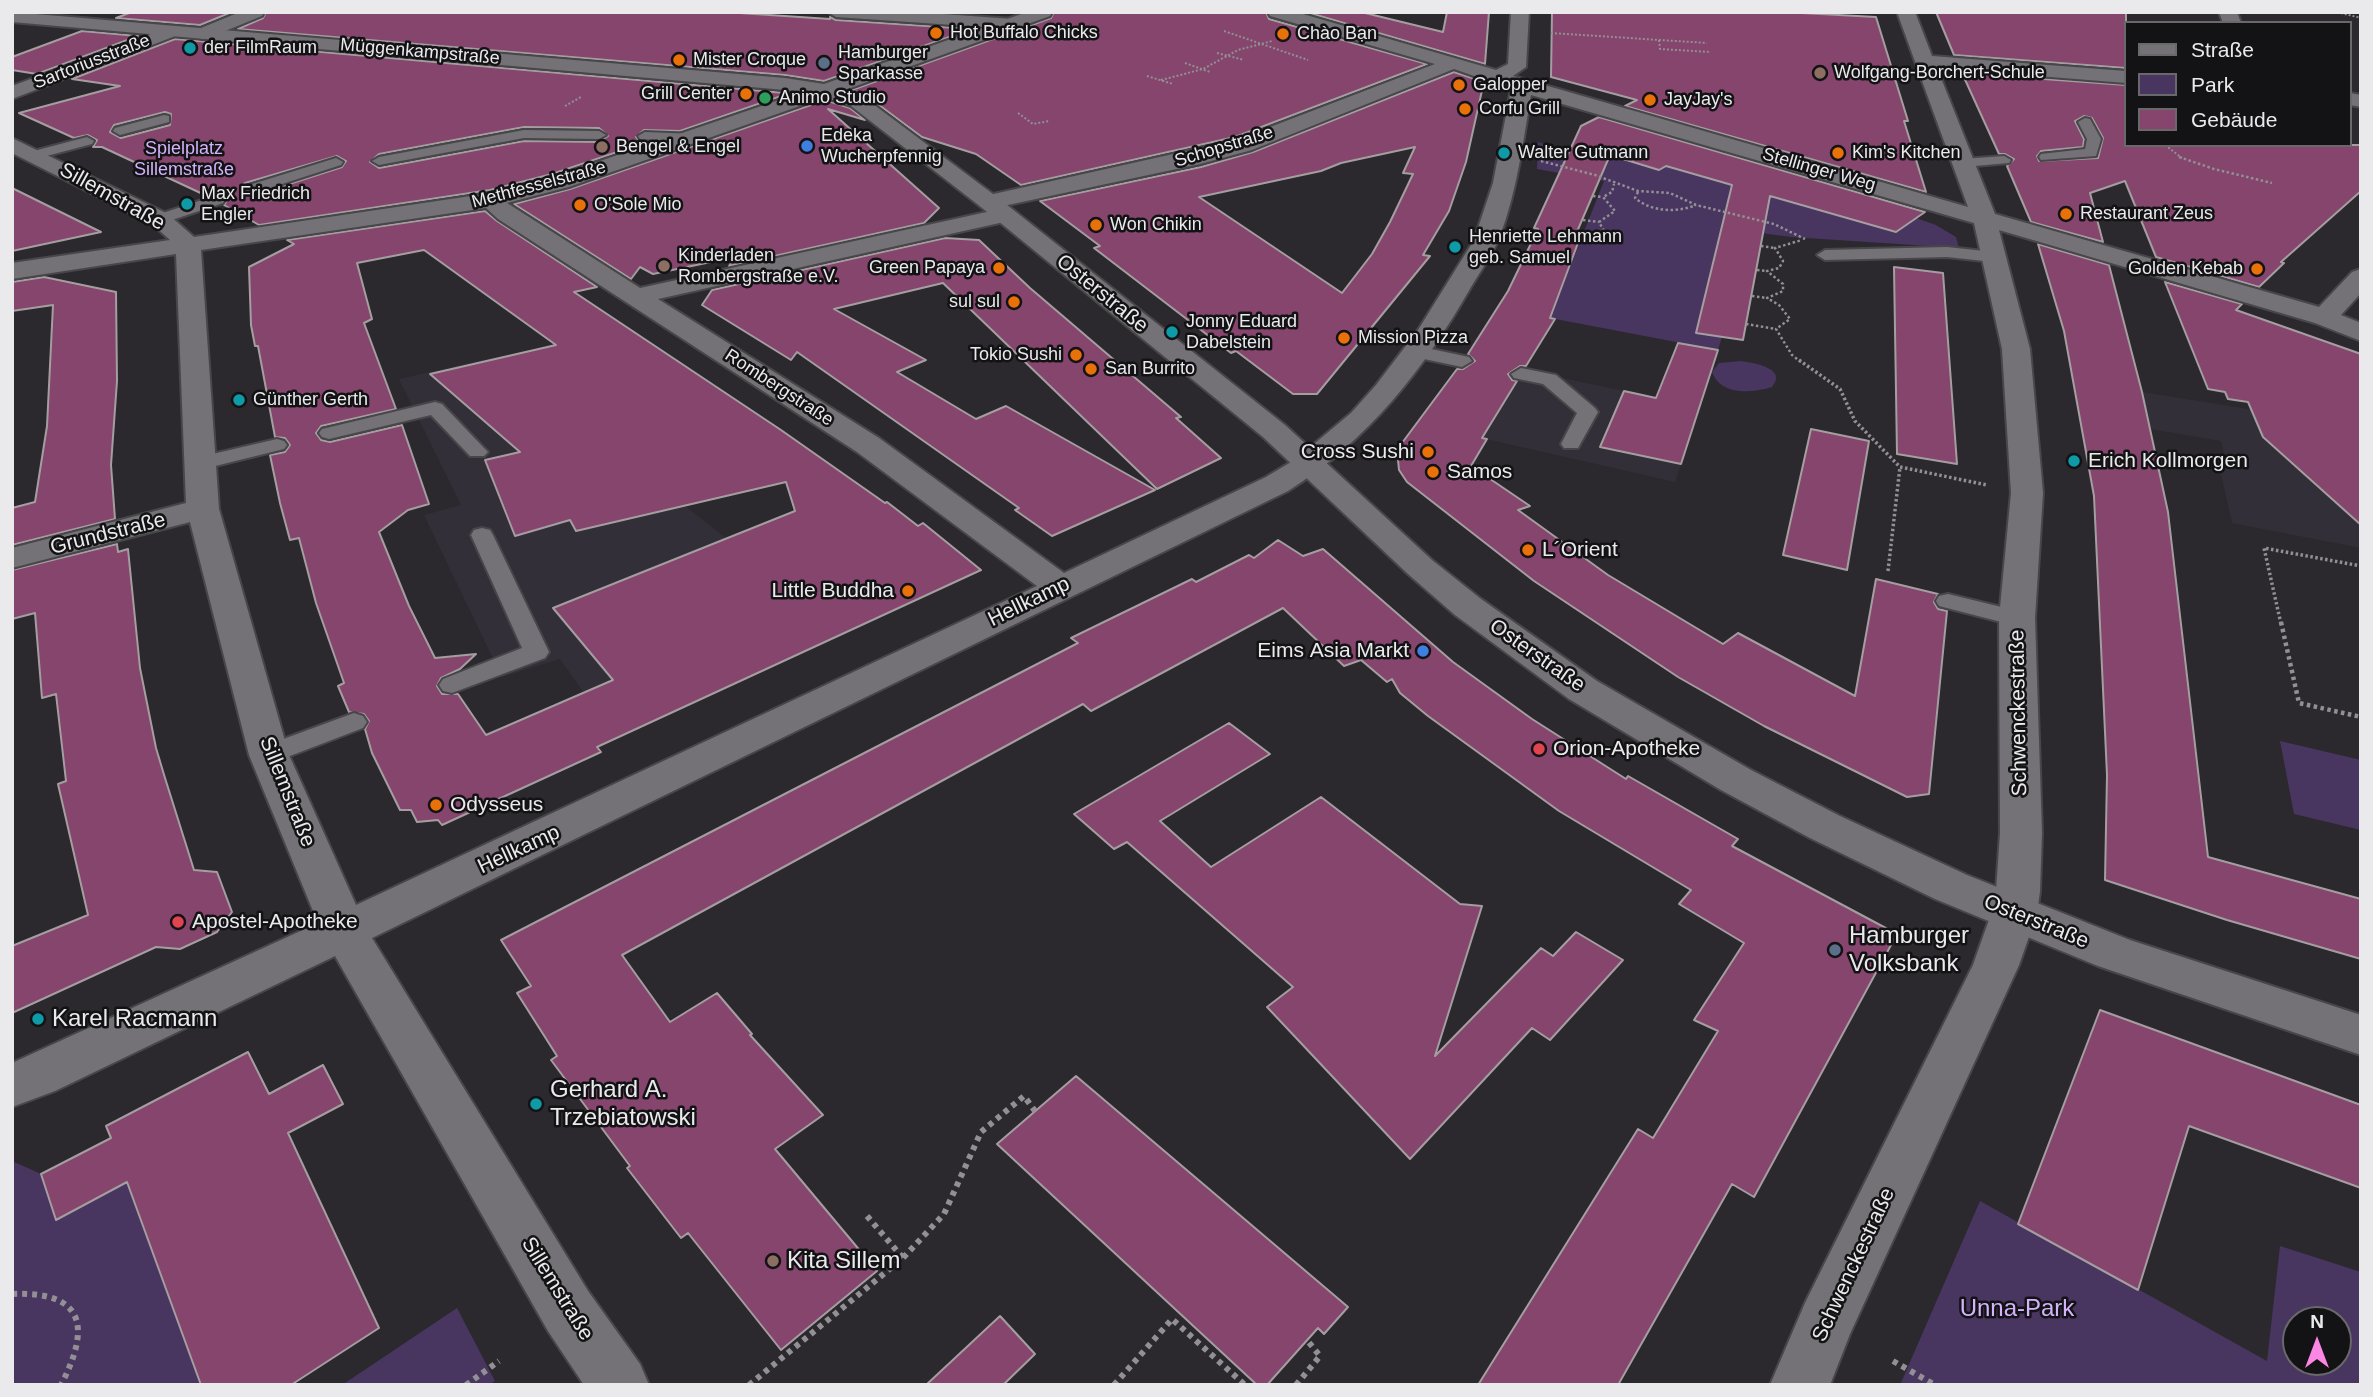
<!DOCTYPE html>
<meta charset="utf-8">
<style>
body{margin:0}
#map{position:relative;width:2373px;height:1397px;overflow:hidden;background:#2b292d;font-family:Helvetica,sans-serif}
canvas{display:block}
.frame{position:absolute;inset:0;border:14px solid #eae9ec;pointer-events:none}
.legend{position:absolute;left:2124px;top:21px;width:228px;height:126px;box-sizing:border-box;background:#131214;border:2px solid #69686a;margin:0;padding:9px 12px;list-style:none;font-size:21px;color:#eae9ec}
.legend li{display:flex;align-items:center;gap:14px;height:35px}
.legend b{width:35px;border:2px solid #69686a}
.north{position:absolute;left:2282px;top:1306px;width:70px;height:70px;box-sizing:border-box;background:#131214;border:2px solid #69686a;border-radius:50%;rotate:0deg;font-size:19px;font-weight:700;line-height:28px;text-align:center;color:#eae9ec}
.north::after{content:'';display:block;margin:auto;width:24px;height:32px;background:#fb87e5;clip-path:polygon(50% 0,100% 100%,50% 72%,0 100%)}
</style>
<div id="map">
<canvas width="2373" height="1397"></canvas>
<div class="frame"></div>
<ul class="legend">
<li><b style="height:9px;background:#747277"></b>Straße</li>
<li><b style="height:19px;background:#483560"></b>Park</li>
<li><b style="height:19px;background:#85456c"></b>Gebäude</li>
</ul>
<div class="north">N</div>
</div>
<script>
const context = document.querySelector('canvas').getContext('2d');
context.lineJoin = 'round';
function fill(path, color) {
  context.fillStyle = color;
  context.fill(path, 'evenodd');
}
function stroke(path, color, width, dash) {
  context.strokeStyle = color;
  context.lineWidth = width;
  context.lineCap = dash ? 'butt' : 'round';
  context.setLineDash(dash || []);
  context.stroke(path);
}
function write(font, color, halo, rows, align = 'center') {
  context.font = font + ' Helvetica,sans-serif';
  context.lineWidth = 5;
  context.setLineDash([]);
  context.textBaseline = 'middle';
  context.strokeStyle = halo;
  context.fillStyle = color;
  for (const [text, x, y, turn = 0] of rows) {
    context.save();
    context.translate(x, y);
    context.rotate((+turn || 0) * Math.PI / 180);
    context.textAlign = isNaN(turn) ? turn : align;
    if (halo) context.strokeText(text, 0, 0);
    context.fillText(text, 0, 0);
    context.restore();
  }
}
fill(new Path2D(`
 M 2067,349 L 2133,359 L 2142,392 L 2361,427 L 2361,548 L 2232,523 L 2217,456 L 2225,457 L 2221,441 L 2079,417 Z
 M 496,357 L 802,598 L 584,693 L 560,659 L 502,677 L 424,515 L 461,505 L 399,379 Z
 M 1524,370 L 1700,407 L 1675,482 L 1482,438 Z`), '#332f39');
fill(new Path2D(`
 M 1538,142 L 1592,159 L 1604,153 L 1666,166 L 1896,232 L 1916,218 L 1936,225 L 1956,237 L 1959,248 L 1791,237 L 1722,228 L 1722,337 L 1718,350 L 1550,318 L 1604,181 L 1537,169 Z
 M 1741,361 C 1754,363 1788,368 1772,387 C 1752,393 1721,396 1712,372 L 1719,363 Z
 M 2280,741 L 2361,760 L 2361,830 L 2294,814 Z
 M 12,1161 L 41,1174 L 56,1220 L 127,1182 L 201,1385 L 12,1385 Z
 M 1980,1201 L 2267,1361 L 2280,1246 L 2361,1272 L 2361,1385 L 1900,1385 ZM 2296,1320 L 2338,1320 L 2338,1362 L 2296,1362 Z
 M 457,1308 L 495,1381 L 489,1385 L 342,1385 Z`), '#483560');
const building = new Path2D(`
 M 132,12 L 232,12 L 200,25 L 116,18 Z
 M 266,12 L 724,12 L 830,19 L 830,17 L 836,20 L 972,29 L 824,81 L 785,75 L 238,29 L 263,18 Z
 M 1054,12 L 1266,12 L 1269,19 L 1427,64 L 1235,137 L 1021,185 L 976,154 L 922,137 L 867,96 L 852,90 L 1051,18 Z
 M 1306,12 L 1361,12 L 1443,32 L 1447,12 L 1489,12 L 1485,64 Z
 M 1552,12 L 1783,12 L 1876,17 L 1908,121 L 1904,121 L 1926,192 L 1625,106 L 1637,100 L 1551,77 Z
 M 1936,12 L 2126,12 L 2126,68 L 1954,55 Z
 M 82,31 L 138,36 L 37,74 L 12,70 L 12,57 Z
 M 175,39 L 785,93 L 790,93 L 680,131 L 644,130 L 636,137 L 640,142 L 647,142 L 552,174 L 490,190 L 259,225 L 224,205 L 228,199 L 218,193 L 207,196 L 102,147 L 93,147 L 97,140 L 88,135 L 74,138 L 19,113 L 120,86 L 72,79 ZM 165,112 L 171,114 L 170,125 L 121,138 L 110,132 L 114,125 ZM 524,127 L 599,128 L 608,136 L 599,142 L 524,141 L 379,168 L 370,162 L 379,154 ZM 337,156 L 346,161 L 342,167 L 252,196 L 240,189 L 245,183 Z
 M 1454,72 L 1484,82 L 1483,86 L 1466,162 L 1449,211 L 1423,255 L 1430,256 L 1317,394 L 1293,394 L 1236,351 L 1231,353 L 1094,248 L 1100,246 L 1040,201 L 1201,167 L 1253,152 ZM 1415,147 L 1403,173 L 1413,174 L 1390,222 L 1372,254 L 1342,293 L 1199,197 L 1321,171 L 1341,163 Z
 M 1962,73 L 2126,85 L 2126,145 L 2361,145 L 2361,191 L 2281,262 L 2284,263 L 2259,287 L 2156,257 L 2125,181 L 2090,193 L 2103,242 L 2031,222 L 2007,166 L 2014,159 L 2005,154 L 1999,154 ZM 2084,116 L 2092,118 L 2103,138 L 2098,158 L 2039,161 L 2037,156 L 2041,151 L 2083,147 L 2084,139 L 2075,121 Z
 M 825,100 L 850,108 L 865,120 L 828,109 L 939,208 L 924,223 L 729,266 L 735,257 L 653,274 L 640,267 L 631,279 L 514,204 L 570,189 Z
 M 1599,117 L 1925,212 L 1896,232 L 1770,196 L 1743,340 L 1696,333 L 1732,185 L 1666,166 L 1659,170 L 1610,155 L 1576,234 L 1581,235 L 1550,318 L 1555,319 L 1526,366 L 1520,366 L 1508,374 L 1512,380 L 1517,381 L 1482,438 L 1487,439 L 1471,466 L 1530,506 L 1518,510 L 1608,575 L 1723,644 L 1738,633 L 1855,696 L 1876,579 L 1938,594 L 1934,602 L 1938,609 L 1947,611 L 1929,794 L 1907,797 L 1764,726 L 1678,677 L 1534,581 L 1407,482 L 1399,470 L 1398,460 L 1402,443 L 1457,369 L 1463,369 L 1475,361 L 1468,354 L 1508,291 L 1538,229 L 1534,228 L 1581,126 Z
 M 12,188 L 101,232 L 12,251 Z
 M 485,211 L 497,221 L 597,287 L 574,292 L 781,430 L 885,503 L 887,502 L 918,526 L 923,523 L 981,570 L 597,747 L 601,752 L 442,825 L 438,820 L 417,822 L 411,810 L 400,810 L 372,753 L 365,729 L 369,721 L 364,714 L 349,712 L 338,686 L 344,683 L 316,603 L 299,538 L 290,540 L 280,503 L 270,455 L 285,452 L 290,445 L 285,438 L 275,437 L 258,346 L 255,346 L 251,325 L 249,267 L 294,244 L 287,240 ZM 424,250 L 556,345 L 430,374 L 520,452 L 485,460 L 515,536 L 570,520 L 576,531 L 786,482 L 795,511 L 553,608 L 613,680 L 486,735 L 458,694 L 442,694 L 437,686 L 441,678 L 460,669 L 476,654 L 435,658 L 409,606 L 379,532 L 408,510 L 429,504 L 402,425 L 330,442 L 321,440 L 316,433 L 321,426 L 396,409 L 364,323 L 372,319 L 357,263 Z
 M 945,238 L 979,240 L 1030,288 L 1181,417 L 1176,418 L 1221,458 L 1157,489 L 943,283 L 834,309 L 926,360 L 897,372 L 976,419 L 1006,406 L 1155,490 L 1052,536 L 1015,510 L 1019,508 L 797,352 L 791,360 L 702,305 L 712,290 Z
 M 2038,244 L 2109,265 L 2142,392 L 2168,512 L 2208,857 L 2361,899 L 2361,959 L 2227,920 L 2105,880 L 2107,775 L 2094,496 L 2064,331 Z
 M 1894,267 L 1943,273 L 1957,464 L 1897,454 Z
 M 44,277 L 116,292 L 117,381 L 111,465 L 115,519 L 12,545 L 12,508 L 35,502 L 47,426 L 53,305 L 12,311 L 12,282 Z
 M 2165,282 L 2242,304 L 2236,310 L 2361,354 L 2361,525 L 2263,437 L 2248,402 L 2228,399 L 2225,392 L 2208,389 Z
 M 1678,343 L 1718,350 L 1681,464 L 1600,447 L 1624,391 L 1656,398 Z
 M 1811,429 L 1869,441 L 1847,570 L 1783,555 Z
 M 1278,540 L 1303,556 L 1323,549 L 1453,662 L 1532,719 L 1626,779 L 1628,776 L 1738,839 L 1732,846 L 1897,934 L 1754,1197 L 1732,1184 L 1618,1385 L 1478,1385 L 1638,1129 L 1653,1138 L 1718,1031 L 1694,1020 L 1744,943 L 1679,904 L 1691,890 L 1559,811 L 1428,716 L 1400,693 L 1392,679 L 1387,682 L 1361,660 L 1344,666 L 1283,608 L 1091,711 L 1083,704 L 622,955 L 670,1022 L 717,993 L 752,1034 L 750,1035 L 823,1115 L 775,1149 L 877,1271 L 781,1350 L 688,1233 L 681,1238 L 627,1168 L 630,1166 L 551,1060 L 557,1056 L 517,993 L 531,986 L 501,940 L 1078,643 L 1071,638 L 1192,579 L 1196,582 L 1249,555 L 1254,558 Z
 M 117,544 L 118,552 L 128,549 L 140,668 L 156,748 L 165,778 L 194,870 L 217,872 L 232,912 L 217,932 L 180,949 L 156,947 L 12,1013 L 12,946 L 88,915 L 58,784 L 66,781 L 56,694 L 42,698 L 35,613 L 12,619 L 12,570 Z
 M 1229,723 L 1270,754 L 1160,821 L 1211,867 L 1321,797 L 1460,904 L 1482,906 L 1435,1056 L 1541,948 L 1553,956 L 1576,932 L 1623,960 L 1550,1040 L 1532,1028 L 1410,1159 L 1267,1007 L 1293,987 L 1127,842 L 1114,849 L 1074,814 Z
 M 2100,1010 L 2361,1105 L 2361,1188 L 2189,1126 L 2138,1290 L 2018,1224 Z
 M 248,1052 L 269,1094 L 323,1065 L 343,1104 L 288,1133 L 379,1328 L 291,1385 L 201,1385 L 127,1182 L 56,1220 L 41,1174 L 111,1138 L 106,1126 Z
 M 1076,1076 L 1348,1307 L 1324,1334 L 1318,1328 L 1267,1385 L 1257,1385 L 997,1144 Z
 M 1000,1316 L 1035,1354 L 1003,1385 L 926,1385 Z`);
fill(building, '#85456c');
stroke(building, '#a49ea1', 2);
const service = new Path2D(`
 M 164,115 L 169,116 L 169,122 L 120,135 L 113,131 L 115,128 Z
 M 2085,118 L 2090,119 L 2101,139 L 2096,156 L 2041,160 L 2039,157 L 2041,154 L 2085,149 L 2087,139 L 2078,122 Z
 M 524,130 L 599,131 L 606,135 L 599,139 L 524,138 L 379,165 L 372,161 L 379,157 Z
 M 645,132 L 695,134 L 702,138 L 695,142 L 640,139 L 638,136 Z
 M 87,137 L 94,141 L 92,144 L 35,159 L 28,155 L 30,152 Z
 M 2004,156 L 2011,160 L 2009,163 L 1963,167 L 1956,163 L 1963,159 Z
 M 336,158 L 343,162 L 341,165 L 251,194 L 243,189 L 246,186 Z
 M 217,195 L 225,200 L 223,203 L 160,224 L 152,219 L 154,216 Z
 M 1947,247 L 1994,252 L 2002,257 L 1994,262 L 1947,257 L 1825,260 L 1817,255 L 1825,250 Z
 M 1417,346 L 1469,357 L 1472,361 L 1462,367 L 1410,356 L 1408,352 L 1410,348 Z
 M 1521,368 L 1556,375 L 1595,408 L 1598,412 L 1578,448 L 1564,448 L 1561,444 L 1577,413 L 1543,384 L 1514,378 L 1511,374 Z
 M 435,402 L 442,404 L 484,448 L 488,452 L 484,456 L 470,456 L 431,415 L 329,439 L 322,437 L 319,433 L 322,429 Z
 M 277,439 L 284,441 L 287,445 L 284,449 L 199,470 L 191,469 L 188,464 L 191,459 Z
 M 482,528 L 490,530 L 493,535 L 549,652 L 545,658 L 452,693 L 443,691 L 439,685 L 443,679 L 522,648 L 471,535 L 474,530 Z
 M 1948,594 L 2026,613 L 2029,618 L 2026,623 L 2017,626 L 1939,606 L 1936,601 L 1939,596 Z
 M 354,713 L 363,716 L 367,722 L 363,728 L 269,764 L 259,762 L 255,755 L 259,748 Z`);
const minor = new Path2D(`
 M 240,12 L 264,12 L 262,16 L 208,38 L 202,39 L 193,34 L 196,30 Z
 M 828,12 L 916,12 L 1012,19 L 1021,24 L 1012,29 L 836,17 Z
 M 1268,12 L 1296,12 L 1496,70 L 1508,64 L 1511,12 L 1529,12 L 1526,67 L 1513,76 L 1968,207 L 1897,12 L 1915,12 L 1932,56 L 2126,71 L 2126,83 L 1937,68 L 1995,214 L 2319,307 L 2352,272 L 2361,269 L 2361,293 L 2341,315 L 2361,323 L 2361,341 L 2315,323 L 1999,230 L 2030,349 L 2043,493 L 2035,618 L 2042,833 L 2040,891 L 2037,914 L 2019,965 L 1850,1334 L 1830,1385 L 1770,1385 L 1805,1303 L 1973,965 L 1991,914 L 1996,891 L 2000,833 L 1999,618 L 2011,493 L 2002,349 L 1974,223 L 1531,95 C 1523,142 1517,191 1500,236 C 1493,254 1481,270 1471,287 C 1425,368 1368,441 1288,491 L 372,938 L 588,1291 L 640,1364 L 649,1385 L 584,1385 L 548,1331 L 335,956 L 55,1091 L 12,1107 L 12,1063 L 318,923 L 249,755 L 190,522 L 12,568 L 12,548 L 186,503 L 176,254 L 12,279 L 12,263 L 170,240 L 152,224 L 12,153 L 12,138 L 168,214 L 194,237 L 491,193 L 553,177 L 820,86 L 834,86 L 837,90 L 834,94 L 569,187 L 507,203 L 640,288 L 1005,208 L 1013,210 L 1017,215 L 1013,220 L 658,299 L 879,438 L 1064,573 L 1266,477 L 1296,459 L 1351,413 L 1376,385 L 1418,330 L 1474,240 L 1493,183 L 1511,89 L 1454,69 L 1252,150 L 1200,164 L 989,209 L 981,207 L 977,202 L 981,197 L 989,195 L 1236,140 L 1435,64 L 1270,16 ZM 486,208 L 498,219 L 857,452 L 1037,586 L 356,905 L 289,755 L 219,509 L 201,250 Z
 M 2219,12 L 2237,12 L 2241,23 L 2223,23 Z
 M 172,26 L 178,27 L 181,31 L 178,35 L 12,99 L 12,86 Z
 M 2350,93 L 2361,95 L 2361,107 L 2350,105 Z`);
const tertiary = new Path2D(`
 M 12,12 L 785,78 L 824,84 L 1027,12 L 1052,12 L 1050,16 L 845,90 L 865,98 L 997,197 L 1285,425 L 1432,560 L 1481,599 L 1597,681 L 1751,770 L 1840,816 L 1967,875 L 2130,940 L 2361,1015 L 2361,1055 L 2098,966 L 1935,899 L 1810,838 L 1721,790 L 1569,699 L 1455,615 L 1408,574 L 1263,437 L 981,207 L 851,106 L 821,96 L 785,90 L 12,22 Z`);
stroke(service, '#474649', 4);
stroke(minor, '#474649', 4);
stroke(tertiary, '#474649', 4);
stroke(new Path2D(`
 M 2337,12 L 2361,18
 M 1224,31 L 1308,60
 M 1551,33 L 1707,43
 M 1659,40 L 1660,49 L 1711,52
 M 1217,53 L 1244,60
 M 1185,63 L 1210,72
 M 1147,76 L 1173,84
 M 1161,80 L 1203,69 L 1238,50 L 1272,41
 M 565,106 L 581,97
 M 1018,113 L 1033,124 L 1049,121
 M 2165,145 L 2182,158`), '#929094', 2, [2, 2]);
stroke(new Path2D(`
 M 2179,157 L 2214,169 L 2272,183
 M 1541,161 L 1595,175 L 1638,191 L 1670,193 L 1696,205 L 1774,224 L 1805,239
 M 1638,192 L 1635,198 C 1652,212 1676,213 1696,205
 M 1593,196 L 1603,197
 M 1583,220 L 1599,222
 M 1590,236 L 1604,231 L 1599,222 L 1615,211 L 1603,197 L 1612,192 L 1614,184
 M 1761,246 L 1775,248
 M 1757,270 L 1767,271
 M 1752,296 L 1767,298
 M 1746,324 L 1776,329
 M 1801,362 L 1792,355 L 1776,329 L 1790,319 L 1779,305 L 1767,298 L 1783,291 L 1783,284 L 1767,271 L 1779,268 L 1783,261 L 1775,248 L 1802,240`), '#929094', 2.5, [2.5, 2.5]);
stroke(new Path2D(`
 M 1799,360 L 1840,389 L 1855,421 L 1900,467 L 1987,485
 M 1888,571 L 1900,467
 M 2281,624 L 2264,548 L 2361,566`), '#929094', 3.5, [2.5, 2.5]);
stroke(new Path2D(`
 M 2281,622 L 2299,703 L 2361,717`), '#929094', 4.5, [3.5, 3.5]);
stroke(new Path2D(`
 M 867,1216 L 903,1258
 M 12,1294 C 85,1291 91,1327 61,1385
 M 1893,1361 L 1935,1385
 M 466,1385 L 499,1361
 M 749,1385 L 903,1258 L 944,1214 L 981,1132 L 1024,1096 L 1035,1111
 M 1114,1385 L 1172,1319 L 1245,1385
 M 1296,1385 L 1320,1356 L 1307,1340`), '#929094', 6, [5, 5]);
fill(service, '#747277');
fill(minor, '#747277');
fill(tertiary, '#747277');
for (const [x, y, r, color] of [
 [936,33,7,"#e8710a"],
 [1283,34,7,"#e8710a"],
 [190,48,7,"#0f9aa8"],
 [679,60,7,"#e8710a"],
 [824,63,7,"#5c6f8a"],
 [1820,73,7,"#8d6e63"],
 [1459,85,7,"#e8710a"],
 [746,94,7,"#e8710a"],
 [765,98,7,"#2e9e5b"],
 [1650,100,7,"#e8710a"],
 [1465,109,7,"#e8710a"],
 [807,146,7,"#3f7fe0"],
 [602,147,7,"#8d6e63"],
 [1504,153,7,"#0f9aa8"],
 [1838,153,7,"#e8710a"],
 [187,204,7,"#0f9aa8"],
 [580,205,7,"#e8710a"],
 [2066,214,7,"#e8710a"],
 [1096,225,7,"#e8710a"],
 [1455,247,7,"#0f9aa8"],
 [664,266,7,"#8d6e63"],
 [999,268,7,"#e8710a"],
 [2257,269,7,"#e8710a"],
 [1014,302,7,"#e8710a"],
 [1172,332,7,"#0f9aa8"],
 [1344,338,7,"#e8710a"],
 [1076,355,7,"#e8710a"],
 [1091,369,7,"#e8710a"],
 [239,400,7,"#0f9aa8"],
 [1428,452,7,"#e8710a"],
 [2074,461,7,"#0f9aa8"],
 [1433,472,7,"#e8710a"],
 [1528,550,7,"#e8710a"],
 [908,591,7,"#e8710a"],
 [1423,651,7,"#3f7fe0"],
 [1539,749,7,"#e0444e"],
 [436,805,7,"#e8710a"],
 [178,922,7,"#e0444e"],
 [1835,950,7,"#5c6f8a"],
 [38,1019,7,"#0f9aa8"],
 [536,1104,7,"#0f9aa8"],
 [773,1261,7,"#8d6e63"]
]) {
  const dot = new Path2D();
  dot.arc(x, y, r, 0, 2 * Math.PI);
  context.fillStyle = color;
  context.fill(dot);
  stroke(dot, '#131214', 2.5);
}
write('18px', '#eae9ec', '#131214', [
 ["Hot Buffalo Chicks",950,33],
 ["Chào Bạn",1297,34],
 ["der FilmRaum",204,48],
 ["Hamburger",838,53],
 ["Sparkasse",838,74],
 ["Mister Croque",693,60],
 ["Wolfgang-Borchert-Schule",1834,73],
 ["Galopper",1473,85],
 ["Grill Center",732,94,"right"],
 ["Animo Studio",779,98],
 ["JayJay's",1664,100],
 ["Corfu Grill",1479,109],
 ["Edeka",821,136],
 ["Wucherpfennig",821,157],
 ["Bengel & Engel",616,147],
 ["Walter Gutmann",1518,153],
 ["Kim's Kitchen",1852,153],
 ["Max Friedrich",201,194],
 ["Engler",201,215],
 ["O'Sole Mio",594,205],
 ["Restaurant Zeus",2080,214],
 ["Won Chikin",1110,225],
 ["Henriette Lehmann",1469,237],
 ["geb. Samuel",1469,258],
 ["Kinderladen",678,256],
 ["Rombergstraße e.V.",678,277],
 ["Green Papaya",985,268,"right"],
 ["Golden Kebab",2243,269,"right"],
 ["sul sul",1000,302,"right"],
 ["Jonny Eduard",1186,322],
 ["Dabelstein",1186,343],
 ["Mission Pizza",1358,338],
 ["Tokio Sushi",1062,355,"right"],
 ["San Burrito",1105,369],
 ["Günther Gerth",253,400]
], 'left');
write('18px', '#eae9ec', '#131214', [
 ["Müggenkampstraße",420,52,5],
 ["Sartoriusstraße",92,62,-21],
 ["Schopstraße",1224,147,-17],
 ["Stellinger Weg",1819,170,16],
 ["Methfesselstraße",539,185,-15],
 ["Rombergstraße",779,388,33]
]);
write('18px', '#d2b3fc', '#131214', [
 ["Spielplatz",184,149],
 ["Sillemstraße",184,170]
]);
write('21px', '#eae9ec', '#131214', [
 ["Sillemstraße",112,197,29],
 ["Osterstraße",1102,294,39],
 ["Grundstraße",108,534,-14],
 ["Hellkamp",1029,602,-26],
 ["Osterstraße",1537,656,35],
 ["Schwenckestraße",2019,713,-91],
 ["Sillemstraße",287,792,68],
 ["Hellkamp",519,850,-25],
 ["Osterstraße",2036,922,22],
 ["Schwenckestraße",1854,1265,-65],
 ["Sillemstraße",557,1289,58]
]);
write('21px', '#eae9ec', '#131214', [
 ["Cross Sushi",1414,452,"right"],
 ["Erich Kollmorgen",2088,461],
 ["Samos",1447,472],
 ["L´Orient",1542,550],
 ["Little Buddha",894,591,"right"],
 ["Eims Asia Markt",1409,651,"right"],
 ["Orion-Apotheke",1553,749],
 ["Odysseus",450,805],
 ["Apostel-Apotheke",192,922]
], 'left');
write('24px', '#eae9ec', '#131214', [
 ["Hamburger",1849,936],
 ["Volksbank",1849,964],
 ["Karel Racmann",52,1019],
 ["Gerhard A.",550,1090],
 ["Trzebiatowski",550,1118],
 ["Kita Sillem",787,1261]
], 'left');
write('24px', '#d2b3fc', '#131214', [
 ["Unna-Park",2017,1309]
]);
</script>
